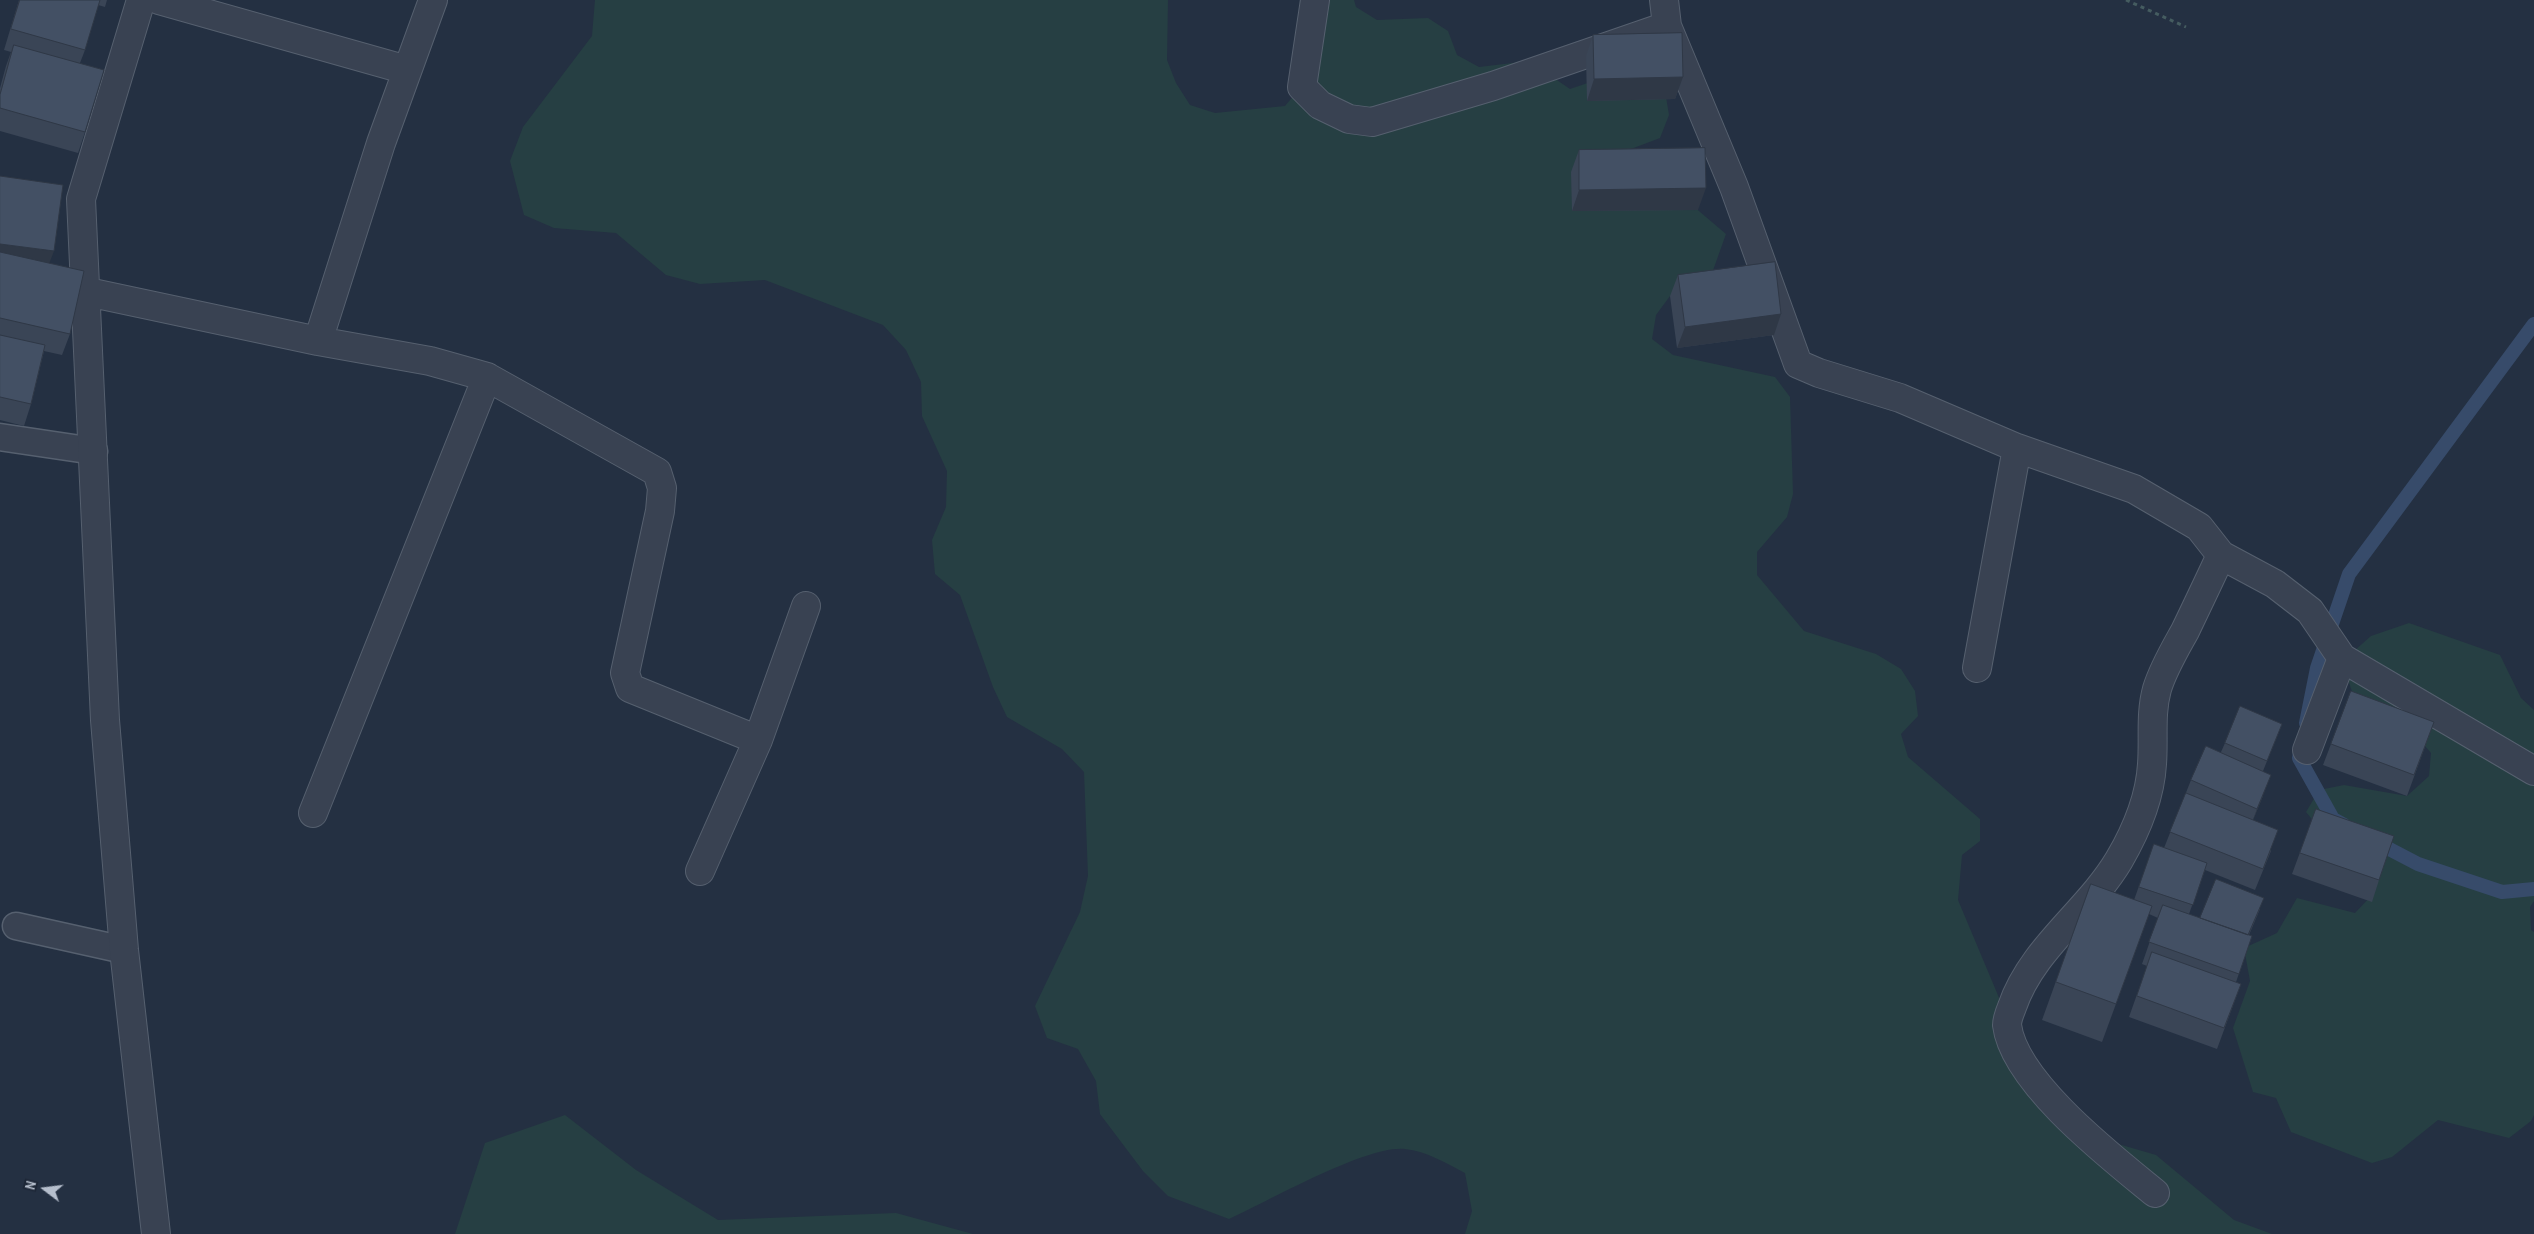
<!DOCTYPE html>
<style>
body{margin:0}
#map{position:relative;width:2534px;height:1234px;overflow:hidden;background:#243042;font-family:"Archivo Narrow",sans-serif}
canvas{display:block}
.north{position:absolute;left:20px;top:1164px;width:50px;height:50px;-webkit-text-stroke:4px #1d2737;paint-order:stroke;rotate:285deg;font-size:14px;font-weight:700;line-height:20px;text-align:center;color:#b5becc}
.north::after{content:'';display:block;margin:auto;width:18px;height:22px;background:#b5becc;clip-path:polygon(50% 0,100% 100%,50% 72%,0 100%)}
</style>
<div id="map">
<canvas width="2534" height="1234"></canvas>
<div class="north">N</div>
</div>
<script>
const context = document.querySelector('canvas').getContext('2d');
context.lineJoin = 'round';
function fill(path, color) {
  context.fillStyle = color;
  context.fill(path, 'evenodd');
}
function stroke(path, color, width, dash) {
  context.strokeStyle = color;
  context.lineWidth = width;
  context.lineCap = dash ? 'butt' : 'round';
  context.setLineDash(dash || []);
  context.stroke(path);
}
fill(new Path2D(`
 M 595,0 L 1168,0 L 1167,60 L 1176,83 L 1190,105 L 1215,113 L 1285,106 L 1301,87 L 1309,86 L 1323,39 L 1309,0 L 1354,0 L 1356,7 L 1377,20 L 1428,18 L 1448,31 L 1457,55 L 1479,67 L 1529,61 L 1570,89 L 1620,72 L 1665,91 L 1669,115 L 1660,138 L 1573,171 L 1686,200 L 1726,234 L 1711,276 L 1670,296 L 1656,315 L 1652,339 L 1673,355 L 1775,377 L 1790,397 L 1793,494 L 1787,517 L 1757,552 L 1757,575 L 1804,631 L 1876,654 L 1901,669 L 1915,691 L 1918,716 L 1901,734 L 1908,757 L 1980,819 L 1980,841 L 1962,855 L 1958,900 L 2034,1081 L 2084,1134 L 2156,1155 L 2234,1220 L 2272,1234 L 1465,1234 L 1472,1211 L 1465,1173 C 1448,1164 1426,1151 1405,1149 C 1366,1145 1269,1201 1229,1219 L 1168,1196 L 1143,1171 L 1100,1114 L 1096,1081 L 1078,1049 L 1047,1038 L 1035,1006 L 1080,912 L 1088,876 L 1084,772 L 1062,749 L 1007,717 L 993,687 L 960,595 L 935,574 L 932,540 L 946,507 L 947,471 L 922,416 L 921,382 L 906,350 L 883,325 L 765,280 L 700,284 L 666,275 L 616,233 L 554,228 L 524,215 L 510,161 L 523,127 L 592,36 Z
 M 2409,623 L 2500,655 L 2521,698 L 2534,710 L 2534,901 L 2530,907 L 2531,930 L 2534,932 L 2534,1115 L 2531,1121 L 2509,1138 L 2438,1120 L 2392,1157 L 2372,1163 L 2291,1132 L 2276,1098 L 2253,1092 L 2233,1028 L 2250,981 L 2244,948 L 2277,933 L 2297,898 L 2355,913 L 2373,894 L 2306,812 L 2319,790 L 2344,785 L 2407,796 L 2429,776 L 2431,753 L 2406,724 L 2355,700 L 2347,677 L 2353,652 L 2371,636 Z
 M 565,1115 L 636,1170 L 718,1220 L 896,1213 L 973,1234 L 455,1234 L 485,1143 Z`), '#263f43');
stroke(new Path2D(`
 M 2306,723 L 2317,668 L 2349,574 L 2534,324
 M 2302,744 L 2299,758 L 2333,819 L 2344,825
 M 2374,841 L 2418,864 L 2502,892 L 2534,889`), '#374b6a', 14);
const service = new Path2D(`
 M 0,437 L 94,451
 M 16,926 L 124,950`);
const minor = new Path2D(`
 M 141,0 L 81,199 L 105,720 L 124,950 L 156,1234
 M 159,0 L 407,70
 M 1315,0 L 1302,87 L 1320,105 L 1349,119 L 1372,122 L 1493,86 L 1667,26
 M 1664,0 L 1667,26 L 1734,187 L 1798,364 L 1819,373 L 1900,398 L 2017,448 L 2134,489 L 2199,527 L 2221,555 L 2275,584 L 2310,611 L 2342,658 L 2534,771
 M 83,291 L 318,341 L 430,361 L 487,377 L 657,472 L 662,488 L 660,511 L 625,673 L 630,688 L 758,740
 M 318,341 L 381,143 L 433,0
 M 1977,668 L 2017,448
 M 2307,750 L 2342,658
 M 313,813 L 487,377
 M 700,871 L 758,740 L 806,606
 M 2155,1193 C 2111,1157 2014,1082 2007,1025 C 2007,1019 2010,1012 2012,1007 C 2032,948 2088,912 2119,860 C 2136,831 2150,799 2152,764 C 2154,739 2150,714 2157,689 C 2163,669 2175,649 2185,631 C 2197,606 2209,581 2221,555`);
stroke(service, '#56606f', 29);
stroke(minor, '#56606f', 30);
stroke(new Path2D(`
 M 2126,0 L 2186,27`), '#455c60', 3, [4, 4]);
stroke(service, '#394252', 26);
stroke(minor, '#394252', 28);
fill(new Path2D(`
 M 19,0 L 107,0 L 105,7 L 98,5 L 85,50 L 80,63 L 85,132 L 78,153 L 0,131 L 0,88 L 6,66 L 11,52 L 4,50 Z
 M 1593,35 L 1683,77 L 1675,99 L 1587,101 L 1586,56 Z
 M 1579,150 L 1698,210 L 1572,211 L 1571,172 Z
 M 0,176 L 49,263 L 70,334 L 62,355 L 44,351 L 31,404 L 24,426 L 0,420 Z
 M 1678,275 L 1774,335 L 1677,348 L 1670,296 Z
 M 2434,722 L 2407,796 L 2323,765 L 2331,744 Z
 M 2282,724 L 2263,771 L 2263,796 L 2253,820 L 2271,851 L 2255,890 L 2205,870 L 2189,914 L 2200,918 L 2260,909 L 2249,935 L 2252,936 L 2236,982 L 2241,984 L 2217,1049 L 2129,1017 L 2147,966 L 2142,964 L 2158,918 L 2149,914 L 2102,1042 L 2042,1020 L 2091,884 L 2134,900 L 2154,844 L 2164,848 L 2191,780 L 2221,752 L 2225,743 Z
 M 2316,809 L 2379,880 L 2372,902 L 2292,874 Z`), '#3a4556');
fill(new Path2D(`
 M 1683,77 L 1675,99 L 1587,101 L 1594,79 Z
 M 1706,188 L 1698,210 L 1572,211 L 1579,190 Z
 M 0,244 L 54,251 L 46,272 L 0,266 Z
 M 1781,314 L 1774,335 L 1677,348 L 1685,327 Z
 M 2271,775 L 2263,796 L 2249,830 L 2257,809 Z`), '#2f3846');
const building = new Path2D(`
 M 20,0 L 100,0 L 85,50 L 11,29 Z
 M 1682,33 L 1683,77 L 1594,79 L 1593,35 Z
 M 14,45 L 104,70 L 85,132 L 0,108 L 0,95 Z
 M 1705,148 L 1706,188 L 1579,190 L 1579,150 Z
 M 0,176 L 63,185 L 54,251 L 0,244 Z
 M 0,252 L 84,271 L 70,334 L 0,318 Z
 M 1775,262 L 1781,314 L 1685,327 L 1678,275 Z
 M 0,335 L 45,345 L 31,404 L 0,397 Z
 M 2351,691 L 2434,722 L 2414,775 L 2331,744 Z
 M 2240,706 L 2282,724 L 2267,761 L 2225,743 Z
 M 2206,746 L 2271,775 L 2257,809 L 2191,780 Z
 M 2186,793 L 2278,830 L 2263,869 L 2170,832 Z
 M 2316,809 L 2394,836 L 2379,880 L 2300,853 Z
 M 2154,844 L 2207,863 L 2193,905 L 2139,887 Z
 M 2216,879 L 2264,898 L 2248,935 L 2200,918 Z
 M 2091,884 L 2152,906 L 2116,1004 L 2056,982 Z
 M 2163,905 L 2252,936 L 2239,974 L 2149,942 Z
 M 2152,952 L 2241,984 L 2224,1028 L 2137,996 Z`);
fill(building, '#435064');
stroke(building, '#2f3846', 1);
</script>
